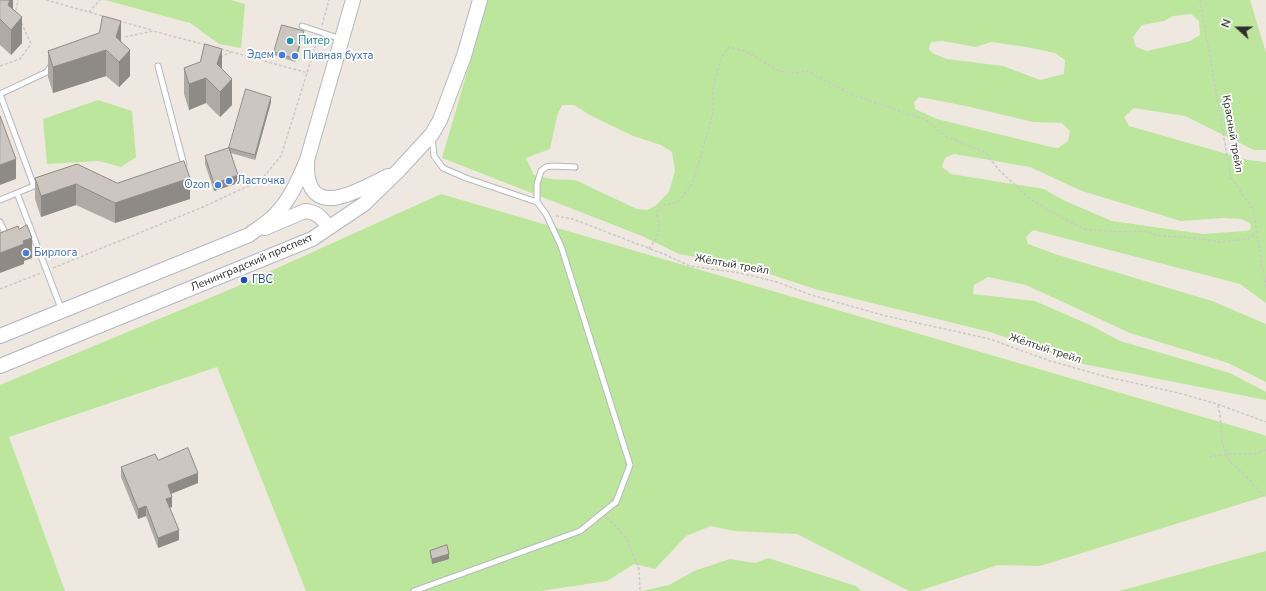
<!DOCTYPE html>
<meta charset="utf-8">
<style>
body{margin:0}
#map{position:relative;width:1266px;height:591px;overflow:hidden;background:#efe8e0;font-family:"Nunito Sans",sans-serif}
canvas{display:block}
.north{position:absolute;left:1218px;top:8px;width:40px;height:40px;-webkit-text-stroke:3px #fff;paint-order:stroke;rotate:291deg;font-size:11px;font-weight:700;line-height:16px;text-align:center;color:#2e2e2e}
.north::after{content:'';display:block;margin:auto;width:14px;height:18px;background:#2e2e2e;clip-path:polygon(50% 0,100% 100%,50% 72%,0 100%)}
</style>
<div id="map">
<canvas width="1266" height="591"></canvas>
<div class="north">N</div>
</div>
<script>
const context = document.querySelector('canvas').getContext('2d');
context.lineJoin = 'round';
function fill(path, color) {
  context.fillStyle = color;
  context.fill(path, 'evenodd');
}
function stroke(path, color, width, dash) {
  context.strokeStyle = color;
  context.lineWidth = width;
  context.lineCap = dash ? 'butt' : 'round';
  context.setLineDash(dash || []);
  context.stroke(path);
}
function write(font, color, halo, rows, align = 'center') {
  context.font = font + ' "Nunito Sans",sans-serif';
  context.lineWidth = 3.5;
  context.setLineDash([]);
  context.textBaseline = 'middle';
  context.strokeStyle = halo;
  context.fillStyle = color;
  for (const [text, x, y, turn = 0] of rows) {
    context.save();
    context.translate(x, y);
    context.rotate((+turn || 0) * Math.PI / 180);
    context.textAlign = isNaN(turn) ? turn : align;
    if (halo) context.strokeText(text, 0, 0);
    context.fillText(text, 0, 0);
    context.restore();
  }
}
fill(new Path2D(`
 M 105,0 L 231,0 L 245,4 L 241,48 L 219,44 L 190,23 Z
 M 488,0 L 1250,0 L 1266,53 L 1266,150 L 1254,150 L 1185,116 L 1134,108 L 1124,117 L 1129,126 L 1248,160 L 1266,162 L 1266,303 L 1240,284 L 1033,230 L 1026,237 L 1028,244 L 1058,255 L 1212,301 L 1266,324 L 1266,382 L 1228,363 L 1130,333 L 1026,285 L 988,277 L 974,285 L 973,294 L 1035,301 L 1090,325 L 1120,341 L 1230,373 L 1266,392 L 1266,400 L 1083,364 L 990,332 L 815,289 L 742,265 L 679,254 L 642,236 L 442,158 ZM 1191,14 L 1199,21 L 1200,35 L 1190,41 L 1147,51 L 1136,47 L 1133,37 L 1142,25 L 1164,21 L 1173,16 ZM 943,41 L 976,47 L 991,42 L 1026,47 L 1055,53 L 1065,60 L 1064,74 L 1040,80 L 1003,66 L 947,59 L 932,53 L 929,49 L 931,42 ZM 919,97 L 966,106 L 1033,122 L 1062,123 L 1070,131 L 1068,141 L 1058,148 L 1051,147 L 937,119 L 915,109 L 914,102 ZM 562,105 L 574,105 L 590,115 L 633,136 L 661,145 L 672,152 L 675,171 L 669,192 L 655,206 L 647,210 L 637,209 L 575,180 L 551,179 L 534,175 L 526,158 L 550,149 L 557,116 ZM 954,154 L 1030,167 L 1082,191 L 1181,221 L 1223,218 L 1241,219 L 1250,223 L 1251,226 L 1250,230 L 1246,231 L 1203,234 L 1112,221 L 1065,201 L 1044,189 L 951,174 L 942,167 L 945,158 Z
 M 98,100 L 132,111 L 136,157 L 121,167 L 99,161 L 47,164 L 43,119 Z
 M 441,194 L 1261,434 L 1266,436 L 1266,496 L 1040,566 L 998,565 L 919,591 L 909,591 L 797,534 L 734,531 L 711,526 L 686,536 L 655,569 L 634,564 L 607,581 L 540,591 L 306,591 L 217,367 L 9,437 L 65,591 L 0,591 L 0,385 L 231,289 Z
 M 1266,551 L 1266,591 L 1119,591 Z
 M 768,558 L 856,586 L 862,591 L 642,591 L 669,585 L 694,571 L 730,559 L 755,563 Z`), '#bce69c');
const service = new Path2D(`
 M 302,26 L 341,39
 M 158,66 L 184,165 L 182,166
 M 0,94 L 47,72 L 51,66
 M 0,94 L 34,186
 M 432,137 L 434,156 L 443,168 L 466,178 L 537,202
 M 41,183 L 17,193 L 62,311
 M 0,200 L 17,193
 M 0,222 L 7,237
 M 414,591 L 580,531 L 616,502 L 630,465 L 561,246 L 546,214 L 537,202 L 537,184 L 541,171 L 546,167 L 552,166 L 575,167`);
const secondary = new Path2D(`
 M 307,162 C 307,167 307,173 308,178 C 316,219 366,186 388,176
 M 265,228 L 305,211 C 317,212 323,218 328,228
 M 0,336 L 249,235 C 257,229 267,223 274,216 C 290,200 298,181 307,160 L 353,0
 M 0,366 L 312,239 L 364,204 L 398,171 L 432,134 L 440,120 L 464,56 L 480,0`);
stroke(service, '#b4b8c1', 7);
stroke(secondary, '#b4b8c1', 16);
stroke(new Path2D(`
 M 46,0 L 103,16
 M 1200,0 L 1231,178 L 1253,209 L 1266,288
 M 89,12 L 100,0
 M 18,15 L 16,10 L 18,0
 M 119,21 L 152,30
 M 322,25 L 329,0
 M 125,37 L 153,31 L 206,45
 M 221,49 L 308,73
 M 220,57 L 231,52
 M 0,66 L 20,59 L 31,44 L 21,22
 M 556,216 L 573,219 L 666,255 L 690,266 L 740,273 L 777,282 L 811,295 L 886,316 L 990,339 L 1047,360 L 1107,377 L 1179,393 L 1217,404 L 1266,422
 M 649,249 C 659,234 663,231 656,213 L 661,206 L 678,202 L 691,186 L 700,159 L 713,113 L 713,89 L 721,58 L 729,47 L 745,51 L 779,71 L 796,73 L 807,71 L 853,95 L 926,120 L 945,136 L 985,152 L 999,170 L 1029,198 L 1055,214 L 1084,229 L 1121,232 L 1143,231 L 1161,236 L 1184,237 L 1222,242 L 1248,239 L 1257,232
 M 53,268 L 203,207 L 261,180 L 281,156 L 318,38
 M 0,289 L 41,273
 M 1218,405 L 1220,414 L 1222,442 L 1229,461 L 1244,474 L 1266,498
 M 1209,457 L 1226,454 L 1255,454 L 1266,450
 M 607,517 L 627,539 L 639,569 L 640,591`), '#c9c9c9', 1.5, [3, 2]);
stroke(service, '#fff', 5);
stroke(secondary, '#fff', 14);
fill(new Path2D(`
 M 0,0 L 13,0 L 13,9 L 22,43 L 11,55 L 0,45 Z
 M 304,34 L 295,62 L 274,55 L 274,52 Z
 M 121,41 L 130,76 L 119,87 L 106,76 L 53,93 L 48,77 L 48,51 Z
 M 184,68 L 222,69 L 232,105 L 220,117 L 206,103 L 189,110 L 184,94 Z
 M 271,102 L 255,160 L 231,153 L 238,183 L 214,191 L 205,164 L 205,156 L 229,148 Z
 M 35,178 L 117,183 L 190,199 L 115,223 L 76,205 L 41,217 L 35,199 Z
 M 158,460 L 198,483 L 171,494 L 172,507 L 170,508 L 179,540 L 158,548 L 146,516 L 138,519 L 121,477 L 121,467 Z
 M 430,551 L 449,559 L 432,564 L 430,556 Z`), '#afaaa4');
fill(new Path2D(`
 M 10,0 L 13,0 L 13,14 L 8,5 Z
 M 22,17 L 22,43 L 11,55 L 11,30 Z
 M 121,21 L 121,46 L 116,37 Z
 M 304,31 L 304,34 L 295,62 L 295,59 Z
 M 222,49 L 222,75 L 217,90 L 217,64 Z
 M 106,50 L 106,76 L 53,93 L 53,67 Z
 M 130,50 L 130,76 L 119,87 L 119,62 Z
 M 206,78 L 206,103 L 189,110 L 189,84 Z
 M 232,79 L 232,105 L 220,117 L 220,92 Z
 M 271,97 L 271,102 L 255,160 L 255,155 Z
 M 16,159 L 16,179 L 0,185 L 0,165 Z
 M 238,175 L 238,183 L 214,191 L 214,184 Z
 M 190,178 L 190,199 L 115,223 L 115,203 Z
 M 76,184 L 76,205 L 41,217 L 41,196 Z
 M 32,238 L 32,258 L 24,261 L 24,264 L 0,273 L 0,253 L 23,241 Z
 M 198,473 L 198,483 L 168,495 L 168,485 Z
 M 172,497 L 172,507 L 166,509 L 166,499 Z
 M 146,506 L 146,516 L 138,519 L 138,509 Z
 M 179,530 L 179,540 L 158,548 L 158,538 Z
 M 449,554 L 449,559 L 432,564 L 432,559 Z`), '#8e8b86');
const building = new Path2D(`
 M 0,0 L 10,0 L 8,5 L 22,17 L 11,30 L 0,19 Z
 M 103,16 L 121,21 L 116,37 L 130,50 L 119,62 L 106,50 L 53,67 L 48,51 L 99,33 Z
 M 282,25 L 304,31 L 295,59 L 274,52 Z
 M 205,44 L 222,49 L 217,64 L 232,79 L 220,92 L 206,78 L 189,84 L 184,68 L 200,62 Z
 M 246,89 L 271,97 L 255,155 L 229,148 Z
 M 0,116 L 16,159 L 0,165 Z
 M 229,148 L 238,175 L 214,184 L 205,156 Z
 M 184,161 L 190,178 L 115,203 L 76,184 L 41,196 L 35,178 L 77,164 L 117,183 Z
 M 27,225 L 32,238 L 23,241 L 24,244 L 0,253 L 0,233 L 18,226 L 19,229 Z
 M 188,448 L 198,473 L 168,485 L 172,497 L 166,499 L 179,530 L 158,538 L 146,506 L 138,509 L 121,467 L 155,454 L 158,460 Z
 M 447,545 L 449,554 L 432,559 L 430,551 Z`);
fill(building, '#cbc6bf');
stroke(building, '#8e8b86', 1);
for (const [x, y, r, color] of [
 [290,41,4,"#0f9aa8"],
 [282,55,4,"#3f7fe0"],
 [295,56,4,"#3f7fe0"],
 [229,181,4,"#3f7fe0"],
 [218,185,4,"#3f7fe0"],
 [26,253,4,"#3f7fe0"],
 [244,280,4,"#1a4fb4"]
]) {
  const dot = new Path2D();
  dot.arc(x, y, r, 0, 2 * Math.PI);
  context.fillStyle = color;
  context.fill(dot);
  stroke(dot, '#fff', 1.5);
}
write('11px', '#0d838f', '#fff', [
 ["Питер",298,41]
], 'left');
write('11px', '#366cbe', '#fff', [
 ["Эдем",274,55,"right"],
 ["Пивная бухта",303,56],
 ["Ласточка",237,181],
 ["Ozon",210,185,"right"],
 ["Бирлога",34,253]
], 'left');
write('11px', '#2e2e2e', '#fff', [
 ["Красный трейл",1232,134,80],
 ["Ленинградский проспект",252,263,-23],
 ["Жёлтый трейл",732,265,10],
 ["Жёлтый трейл",1045,349,18]
]);
write('11px', '#164399', '#fff', [
 ["ГВС",252,280]
], 'left');
</script>
